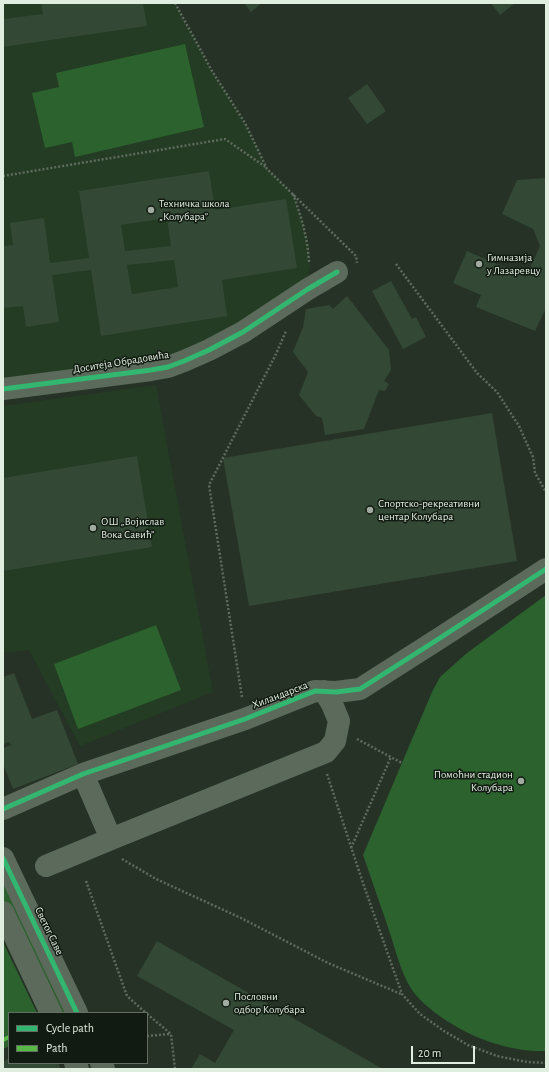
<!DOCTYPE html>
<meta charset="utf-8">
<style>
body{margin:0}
#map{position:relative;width:549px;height:1072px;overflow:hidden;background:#263226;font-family:"Alegreya Sans",sans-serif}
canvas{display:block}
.frame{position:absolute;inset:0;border:4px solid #e0eee0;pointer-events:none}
.legend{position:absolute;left:8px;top:1012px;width:140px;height:52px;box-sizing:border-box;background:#121b11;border:1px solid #646f64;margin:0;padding:5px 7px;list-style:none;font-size:12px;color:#e0eee0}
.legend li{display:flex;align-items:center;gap:8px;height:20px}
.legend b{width:20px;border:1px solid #646f64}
.scale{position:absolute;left:411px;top:1046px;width:64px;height:18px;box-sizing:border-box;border:2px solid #e0eee0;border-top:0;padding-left:5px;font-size:12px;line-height:14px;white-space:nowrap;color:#e0eee0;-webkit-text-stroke:3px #121b11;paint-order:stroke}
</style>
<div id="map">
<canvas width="549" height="1072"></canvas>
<div class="frame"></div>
<ul class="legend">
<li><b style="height:5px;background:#33b770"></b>Cycle path</li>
<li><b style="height:5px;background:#58b947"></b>Path</li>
</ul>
<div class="scale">20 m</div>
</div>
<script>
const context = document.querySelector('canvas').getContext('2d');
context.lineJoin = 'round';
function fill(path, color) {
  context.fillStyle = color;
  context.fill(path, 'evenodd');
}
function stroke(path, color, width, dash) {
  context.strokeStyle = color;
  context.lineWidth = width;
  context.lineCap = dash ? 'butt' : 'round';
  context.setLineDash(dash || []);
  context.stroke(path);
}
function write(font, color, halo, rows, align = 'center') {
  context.font = font + ' "Alegreya Sans",sans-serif';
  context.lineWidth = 3;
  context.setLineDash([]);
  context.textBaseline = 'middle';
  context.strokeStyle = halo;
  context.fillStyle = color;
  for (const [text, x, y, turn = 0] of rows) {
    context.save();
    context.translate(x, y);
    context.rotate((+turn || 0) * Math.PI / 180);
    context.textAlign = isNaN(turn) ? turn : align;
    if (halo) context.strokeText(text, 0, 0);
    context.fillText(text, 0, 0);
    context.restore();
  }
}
fill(new Path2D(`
 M 3,3 L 175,3 L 212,71 L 245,123 L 267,168 L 293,194 L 304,226 L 309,249 L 310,267 L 305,284 L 209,350 L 3,389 Z
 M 156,385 L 213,692 L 80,746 L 29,650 L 3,653 L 3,406 Z`), '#233c23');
fill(new Path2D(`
 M 185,44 L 204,127 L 75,157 L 72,142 L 45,148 L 32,93 L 59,87 L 56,73 Z
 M 546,595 L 546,1051 C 508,1052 472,1038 441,1017 C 430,1009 420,1001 412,990 C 401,973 396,952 390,933 C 381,907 372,881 363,855 L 432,692 L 440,677 L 467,653 Z
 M 156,625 L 181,690 L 78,729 L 54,664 Z
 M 3,881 L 70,1013 L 60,1013 L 3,900 Z
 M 3,942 L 37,1013 L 9,1013 L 9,1046 L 3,1049 Z`), '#2c622e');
fill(new Path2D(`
 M 41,3 L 143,3 L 147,26 L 3,47 L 3,19 L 43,14 Z
 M 244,3 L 262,3 L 251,12 Z
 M 491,3 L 515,3 L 500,15 Z
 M 367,84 L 386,111 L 367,124 L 348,98 Z
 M 209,171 L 215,210 L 286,199 L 297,268 L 222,280 L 227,316 L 101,336 L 91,270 L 52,275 L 59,322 L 26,327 L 23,306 L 3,308 L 3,246 L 13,245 L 10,223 L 44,218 L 50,263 L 89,258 L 79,191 ZM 167,218 L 171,246 L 125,251 L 121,225 ZM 174,260 L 178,287 L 132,294 L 127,265 Z
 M 545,178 L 546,308 L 535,331 L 476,307 L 481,295 L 453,283 L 467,251 L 526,277 L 540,246 L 533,229 L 502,214 L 517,180 Z
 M 391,281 L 412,319 L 416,317 L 426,337 L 403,349 L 372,291 Z
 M 347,296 L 389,350 L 391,370 L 384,381 L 389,384 L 385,391 L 379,390 L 364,429 L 325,435 L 322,418 L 316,416 L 299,395 L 308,372 L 293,352 L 303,327 L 306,309 L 329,305 L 333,309 Z
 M 492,413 L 517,561 L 249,606 L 223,458 Z
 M 137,456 L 152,547 L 3,571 L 3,478 Z
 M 14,673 L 32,719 L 57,710 L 78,764 L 13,789 L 3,764 L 3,748 L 11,745 L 9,742 L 3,744 L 3,677 Z
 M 157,941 L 383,1069 L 191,1069 L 200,1054 L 215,1063 L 234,1030 L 137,976 Z
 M 9,1058 L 9,1063 L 58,1063 L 61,1069 L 3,1069 L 3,1062 Z`), '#334835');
stroke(new Path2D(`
 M 175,3 L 212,71 L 245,123 L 267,169 L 356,256 L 357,263
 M 3,176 L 225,139 L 267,168
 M 293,194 C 301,216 308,238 309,263
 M 396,264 L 477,373 L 497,392 L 519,426 L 533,457 L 535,473 L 546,492
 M 242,697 L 209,485 L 276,354 L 286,331
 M 357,739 L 402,763
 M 327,774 L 364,886 L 402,994 L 420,1014 L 444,1031 L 468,1045 L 497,1056 L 527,1062 L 546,1063
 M 351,848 L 391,757
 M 122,859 L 156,879 L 241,918 L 328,963 L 401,994
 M 86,881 L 127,996 L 146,1013
 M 147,1014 L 171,1034 L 175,1069
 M 147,1036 L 170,1034`), '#5f6b5f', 2.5, [2, 2]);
stroke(new Path2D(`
 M 3,389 L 151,370 L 168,367 L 184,361 L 209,350 L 243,332 L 308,289 L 337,272
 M 83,774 L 111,839 L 326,752 L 335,741 L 339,721 L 332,704 L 324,691
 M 3,809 L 83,774 L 245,719 L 315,691 L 336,692 L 360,689 L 440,638 L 546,569
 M 3,858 L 77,1013
 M 46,866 L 111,839
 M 3,912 L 51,1013
 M 75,1063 L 78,1069
 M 101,1063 L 104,1069`), '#5b6a5b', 22);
stroke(new Path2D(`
 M 3,1040 L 9,1037`), '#58b947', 4, [8, 4]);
stroke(new Path2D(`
 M 3,389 L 151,370 L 168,367 L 184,361 L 209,350 L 243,332 L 308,289 L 337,272
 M 3,809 L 83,774 L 245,719 L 315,691 L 336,692 L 360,689 L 440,638 L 546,569
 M 3,858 L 77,1013`), '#33b770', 5);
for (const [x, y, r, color] of [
 [151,210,4,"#9fac9f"],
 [479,264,4,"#9fac9f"],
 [370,510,4,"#9fac9f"],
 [93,528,4,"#9fac9f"],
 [521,781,4,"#9fac9f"],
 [226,1003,4,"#9fac9f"]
]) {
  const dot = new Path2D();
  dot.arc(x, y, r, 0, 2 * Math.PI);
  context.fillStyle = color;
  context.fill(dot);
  stroke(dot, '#121b11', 1.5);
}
write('11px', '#e0eee0', '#121b11', [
 ["Техничка школа",159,204],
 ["„Колубара”",159,217],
 ["Гимназија",487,258],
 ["у Лазаревцу",487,271],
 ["Спортско-рекреативни",378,504],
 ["центар Колубара",378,517],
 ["ОШ „Војислав",101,522],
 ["Вока Савић”",101,535],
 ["Помоћни стадион",513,775,"right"],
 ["Колубара",513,788,"right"],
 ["Пословни",234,997],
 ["одбор Колубара",234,1010]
], 'left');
write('11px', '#e0eee0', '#121b11', [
 ["Доситеја Обрадовића",121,362,-9],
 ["Хиландарска",280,695,-21],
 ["Светог Саве",49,931,64]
]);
</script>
